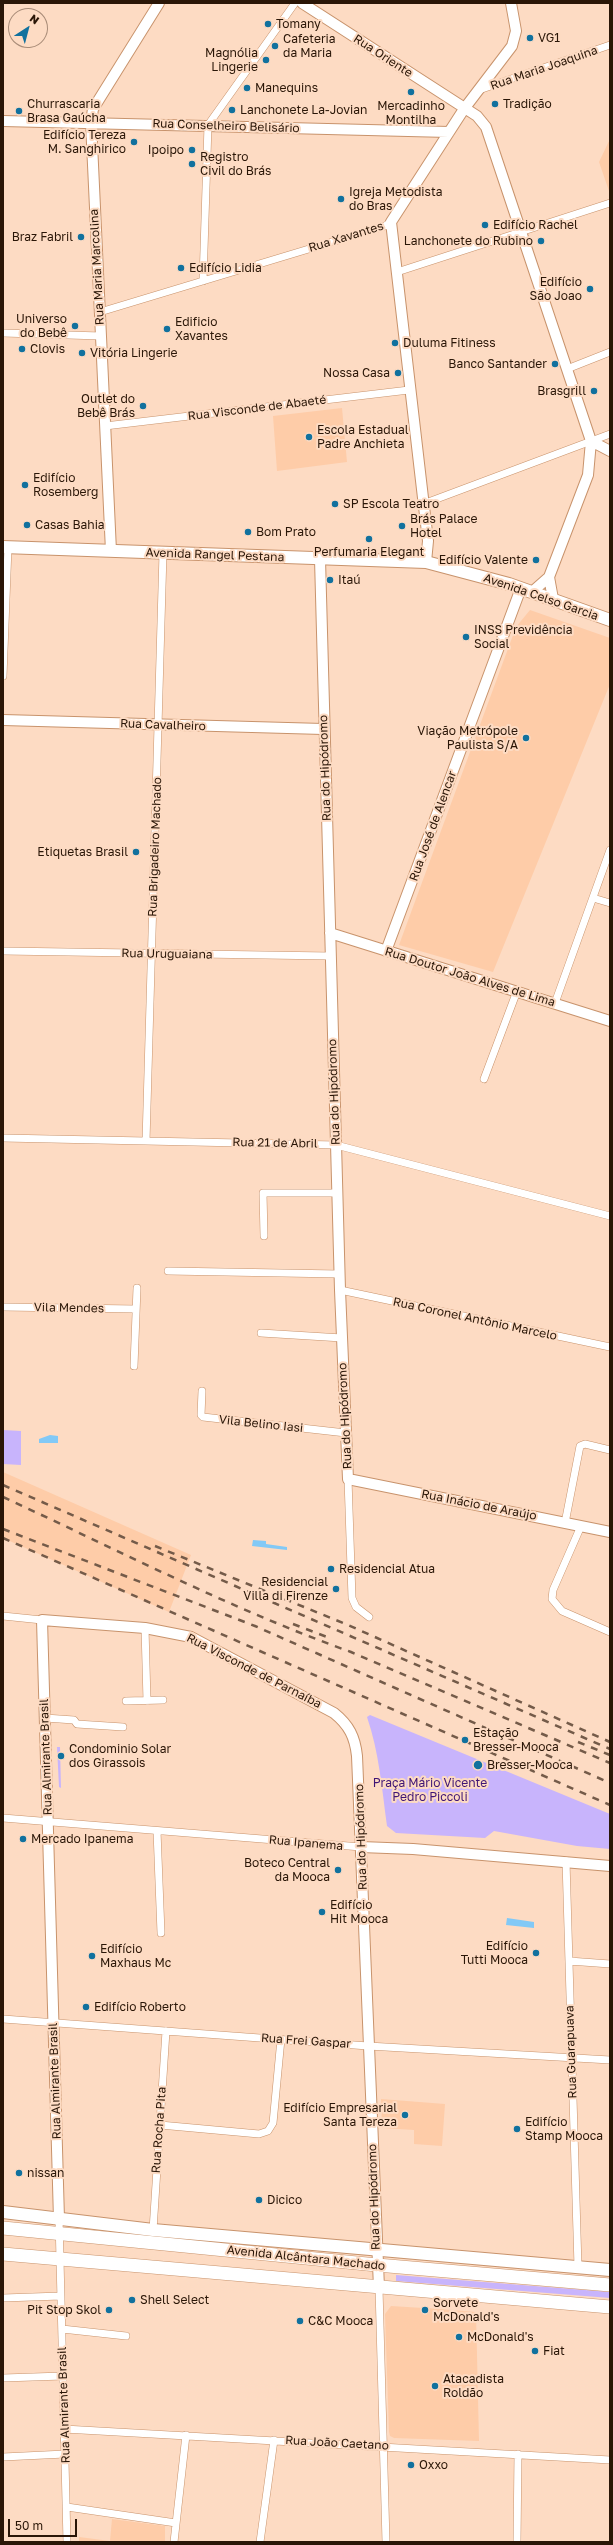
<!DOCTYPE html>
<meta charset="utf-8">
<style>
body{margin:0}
#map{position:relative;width:613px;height:2545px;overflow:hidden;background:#fddbc3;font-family:"Golos Text",sans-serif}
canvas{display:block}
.frame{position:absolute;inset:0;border:4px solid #2a1607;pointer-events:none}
.north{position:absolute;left:8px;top:8px;width:40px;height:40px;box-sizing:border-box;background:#fddbc3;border:1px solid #a98c78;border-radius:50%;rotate:36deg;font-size:11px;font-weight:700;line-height:16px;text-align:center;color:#2a1607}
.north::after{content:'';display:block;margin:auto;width:14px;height:18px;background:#11719e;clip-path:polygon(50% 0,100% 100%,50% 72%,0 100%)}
.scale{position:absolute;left:8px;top:2519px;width:69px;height:18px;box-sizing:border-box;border:2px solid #2a1607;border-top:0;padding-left:5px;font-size:12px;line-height:14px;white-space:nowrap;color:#2a1607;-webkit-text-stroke:3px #fddbc3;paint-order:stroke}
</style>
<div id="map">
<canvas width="613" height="2545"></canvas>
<div class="frame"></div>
<div class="north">N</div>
<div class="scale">50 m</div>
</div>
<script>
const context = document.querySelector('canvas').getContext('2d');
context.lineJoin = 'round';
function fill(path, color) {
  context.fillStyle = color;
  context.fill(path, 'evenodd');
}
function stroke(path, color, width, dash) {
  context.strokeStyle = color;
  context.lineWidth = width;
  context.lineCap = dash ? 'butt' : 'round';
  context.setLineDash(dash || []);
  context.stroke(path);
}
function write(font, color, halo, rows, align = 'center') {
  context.font = font + ' "Golos Text",sans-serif';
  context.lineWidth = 4;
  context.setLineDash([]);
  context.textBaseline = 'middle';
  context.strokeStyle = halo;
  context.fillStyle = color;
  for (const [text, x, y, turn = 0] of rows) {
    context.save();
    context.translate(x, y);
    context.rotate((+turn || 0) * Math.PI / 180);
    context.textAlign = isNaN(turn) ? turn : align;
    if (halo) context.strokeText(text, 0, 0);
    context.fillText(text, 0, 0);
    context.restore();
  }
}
fill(new Path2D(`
 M 610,139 L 610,191 L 609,191 L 599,162 Z
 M 342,408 L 347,462 L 277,471 L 273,416 Z
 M 530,610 L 610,638 L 610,684 L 493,972 L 399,945 L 516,627 Z
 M 3,1472 L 191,1555 L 169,1612 L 3,1538 Z
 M 381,2099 L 445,2104 L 442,2146 L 414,2144 L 414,2130 L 382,2128 Z
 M 391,2306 L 423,2308 L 423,2312 L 426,2312 L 427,2308 L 476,2312 L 479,2441 L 394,2438 L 390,2436 L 389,2432 L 385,2314 Z
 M 112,2519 L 165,2526 L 165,2542 L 79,2542 L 79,2537 L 110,2541 Z`), '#fecca8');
fill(new Path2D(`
 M 3,1430 L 21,1431 L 21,1465 L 3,1464 Z
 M 370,1715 L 610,1814 L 610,1849 L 577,1846 L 494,1831 L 485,1838 L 396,1833 L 387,1826 C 382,1789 379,1752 367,1717 Z
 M 57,1747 L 60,1747 L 61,1788 L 59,1787 Z
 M 396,2275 L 610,2292 L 610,2298 L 396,2281 Z`), '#c8b4fc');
fill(new Path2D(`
 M 50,1435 L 58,1436 L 58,1443 L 39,1443 L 39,1439 Z
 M 253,1540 L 266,1541 L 266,1544 L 287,1547 L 287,1550 L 252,1546 Z
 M 507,1918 L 534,1922 L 534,1928 L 506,1925 Z`), '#82c9f6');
const street = new Path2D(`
 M 479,90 L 610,45
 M 397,272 L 610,203
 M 203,281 L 208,125 L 295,3
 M 100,312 L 385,226 L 391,222
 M 3,333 L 101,336
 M 567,369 L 610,352
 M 105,426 L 409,390
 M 423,504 L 610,434
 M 3,676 L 8,547
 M 593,898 L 610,903
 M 3,951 L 330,956
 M 555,1003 L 610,850
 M 484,1079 L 517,991
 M 3,1138 L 336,1145 L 610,1216
 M 146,1141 L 163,553
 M 264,1236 L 263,1193 L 337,1193
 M 168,1271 L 339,1274
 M 340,1290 L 610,1347
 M 3,1307 L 136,1309
 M 261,1333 L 342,1338
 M 134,1366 L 137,1288
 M 202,1391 L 201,1415 L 203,1417 L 346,1433
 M 348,1479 L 352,1598 L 356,1607 L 369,1617
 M 565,1523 L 580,1446 L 585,1444 L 610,1450
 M 581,1526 L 553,1590 L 552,1599 L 562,1611 L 610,1632
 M 3,1616 L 42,1620
 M 145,1628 L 147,1701
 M 126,1701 L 163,1700
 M 45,1718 L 74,1720 L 77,1724 L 123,1727
 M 3,1818 L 361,1847
 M 157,1831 L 161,1933
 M 566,1861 L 578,2267
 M 569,1961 L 610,1964
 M 3,2019 L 368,2046 L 610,2060
 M 160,2125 L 259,2134 L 268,2131 L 273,2123 L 281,2039
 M 59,2219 L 67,2542
 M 153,2230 L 166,2031
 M 379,2288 L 386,2542
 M 3,2298 L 61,2296
 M 62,2329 L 126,2336
 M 3,2378 L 63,2376
 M 64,2429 L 610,2460
 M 3,2457 L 65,2454
 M 67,2507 L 176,2523
 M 174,2542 L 186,2435
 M 260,2542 L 274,2440
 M 517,2542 L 518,2454`);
const secondary = new Path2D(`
 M 302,3 L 477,116 L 486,127 L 591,441 L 588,475 L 549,577 L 532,592
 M 3,121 L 449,132
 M 591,441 L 610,451
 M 111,551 L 91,122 L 93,109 L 159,3
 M 320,559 L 340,1290 L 348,1479 L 610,1532
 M 426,562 L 428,541 L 391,222 L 464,109 L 512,46 L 516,31 L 511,3
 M 549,577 L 553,599
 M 3,720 L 323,729
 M 330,933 L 610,1021
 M 386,951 L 521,588
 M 361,1847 L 413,1849 L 610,1866
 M 59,2219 L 42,1620 L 145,1628 L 191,1637 L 334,1713 C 349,1725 355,1737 357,1756 L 379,2288`);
const primary = new Path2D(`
 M 3,547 L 426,562 L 509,584 L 610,620
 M 3,2212 L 153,2230 L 610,2270`);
const highway = new Path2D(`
 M 3,2228 L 377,2265 L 610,2285
 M 3,2254 L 610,2307`);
stroke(street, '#c8936c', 8);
stroke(secondary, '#c8936c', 12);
stroke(primary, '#c8936c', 14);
stroke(highway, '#c8936c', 14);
stroke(street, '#fff', 7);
stroke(secondary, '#fff', 10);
stroke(primary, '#fff', 12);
stroke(highway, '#fff', 13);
stroke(new Path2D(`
 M 3,1485 L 610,1749
 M 3,1497 C 118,1550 231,1609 351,1652 L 610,1763
 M 3,1529 L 255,1626 L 610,1783
 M 3,1538 L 610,1805
 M 155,1546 L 348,1625 L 610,1742
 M 293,1624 L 327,1637
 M 578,1742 L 610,1755`), '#745b49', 2.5, [7, 7]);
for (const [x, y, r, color] of [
 [268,24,4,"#11719e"],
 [530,38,4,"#11719e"],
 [275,46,4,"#11719e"],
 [266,60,4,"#11719e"],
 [247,88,4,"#11719e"],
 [411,92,4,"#11719e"],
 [495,104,4,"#11719e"],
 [232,110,4,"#11719e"],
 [19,111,4,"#11719e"],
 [134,142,4,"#11719e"],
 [192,150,4,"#11719e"],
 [192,164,4,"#11719e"],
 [341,199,4,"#11719e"],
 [485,225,4,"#11719e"],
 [81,237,4,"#11719e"],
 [541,241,4,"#11719e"],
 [181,268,4,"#11719e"],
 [590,289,4,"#11719e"],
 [75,326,4,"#11719e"],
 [167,329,4,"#11719e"],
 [395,343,4,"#11719e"],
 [22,349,4,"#11719e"],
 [82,353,4,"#11719e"],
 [555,364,4,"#11719e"],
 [398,373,4,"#11719e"],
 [594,391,4,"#11719e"],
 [143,406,4,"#11719e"],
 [309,437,4,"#11719e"],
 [25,485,4,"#11719e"],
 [335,504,4,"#11719e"],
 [27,525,4,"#11719e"],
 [402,526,4,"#11719e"],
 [248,532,4,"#11719e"],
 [369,539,4,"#11719e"],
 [536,560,4,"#11719e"],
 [330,580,4,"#11719e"],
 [466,637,4,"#11719e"],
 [526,738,4,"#11719e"],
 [136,852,4,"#11719e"],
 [331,1569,4,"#11719e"],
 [336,1589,4,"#11719e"],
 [465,1740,4,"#11719e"],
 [61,1756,4,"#11719e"],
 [478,1765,5,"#11719e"],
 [23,1839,4,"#11719e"],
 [338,1870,4,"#11719e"],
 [322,1912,4,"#11719e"],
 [536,1953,4,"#11719e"],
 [92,1956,4,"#11719e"],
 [86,2007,4,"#11719e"],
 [405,2115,4,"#11719e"],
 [517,2129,4,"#11719e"],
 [19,2173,4,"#11719e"],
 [259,2200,4,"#11719e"],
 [132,2300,4,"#11719e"],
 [109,2310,4,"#11719e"],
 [425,2310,4,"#11719e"],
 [300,2321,4,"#11719e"],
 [459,2337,4,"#11719e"],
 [535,2351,4,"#11719e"],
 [435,2386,4,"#11719e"],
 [411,2465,4,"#11719e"]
]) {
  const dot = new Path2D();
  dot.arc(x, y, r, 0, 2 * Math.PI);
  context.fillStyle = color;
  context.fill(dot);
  stroke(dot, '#fddbc3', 1.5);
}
write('12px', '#2a1607', '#fddbc3', [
 ["Tomany",276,24],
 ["VG1",538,38],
 ["Cafeteria",283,39],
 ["da Maria",283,53],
 ["Magnólia",258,53,"right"],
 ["Lingerie",258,67,"right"],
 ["Manequins",255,88],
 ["Churrascaria",27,104],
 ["Brasa Gaúcha",27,118],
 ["Tradição",503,104],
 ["Mercadinho",411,106,"center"],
 ["Montilha",411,120,"center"],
 ["Lanchonete La-Jovian",240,110],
 ["Edifício Tereza",126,135,"right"],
 ["M. Sanghirico",126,149,"right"],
 ["Ipoipo",184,150,"right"],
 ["Registro",200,157],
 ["Civil do Brás",200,171],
 ["Igreja Metodista",349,192],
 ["do Bras",349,206],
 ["Edifício Rachel",493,225],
 ["Braz Fabril",73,237,"right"],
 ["Lanchonete do Rubino",533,241,"right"],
 ["Edifício Lidia",189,268],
 ["Edifício",582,282,"right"],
 ["São Joao",582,296,"right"],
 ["Universo",67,319,"right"],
 ["do Bebê",67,333,"right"],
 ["Edificio",175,322],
 ["Xavantes",175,336],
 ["Duluma Fitiness",403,343],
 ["Clovis",30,349],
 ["Vitória Lingerie",90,353],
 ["Banco Santander",547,364,"right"],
 ["Nossa Casa",390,373,"right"],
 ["Brasgrill",586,391,"right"],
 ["Outlet do",135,399,"right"],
 ["Bebê Brás",135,413,"right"],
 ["Escola Estadual",317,430],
 ["Padre Anchieta",317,444],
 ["Edifício",33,478],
 ["Rosemberg",33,492],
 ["SP Escola Teatro",343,504],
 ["Brás Palace",410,519],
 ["Hotel",410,533],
 ["Casas Bahia",35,525],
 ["Bom Prato",256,532],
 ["Perfumaria Elegant",369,552,"center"],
 ["Edifício Valente",528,560,"right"],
 ["Itaú",338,580],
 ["INSS Previdência",474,630],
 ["Social",474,644],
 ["Viação Metrópole",518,731,"right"],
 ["Paulista S/A",518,745,"right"],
 ["Etiquetas Brasil",128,852,"right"],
 ["Residencial Atua",339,1569],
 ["Residencial",328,1582,"right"],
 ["Villa di Firenze",328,1596,"right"],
 ["Estação",473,1733],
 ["Bresser-Mooca",473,1747],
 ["Condominio Solar",69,1749],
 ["dos Girassois",69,1763],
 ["Bresser-Mooca",487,1765],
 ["Mercado Ipanema",31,1839],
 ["Boteco Central",330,1863,"right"],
 ["da Mooca",330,1877,"right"],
 ["Edifício",330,1905],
 ["Hit Mooca",330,1919],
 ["Edifício",528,1946,"right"],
 ["Tutti Mooca",528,1960,"right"],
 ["Edifício",100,1949],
 ["Maxhaus Mc",100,1963],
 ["Edifício Roberto",94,2007],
 ["Edifício Empresarial",397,2108,"right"],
 ["Santa Tereza",397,2122,"right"],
 ["Edifício",525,2122],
 ["Stamp Mooca",525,2136],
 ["nissan",27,2173],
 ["Dicico",267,2200],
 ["Shell Select",140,2300],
 ["Sorvete",433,2303],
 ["McDonald's",433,2317],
 ["Pit Stop Skol",101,2310,"right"],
 ["C&C Mooca",308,2321],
 ["McDonald's",467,2337],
 ["Fiat",543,2351],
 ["Atacadista",443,2379],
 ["Roldão",443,2393],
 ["Oxxo",419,2465]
], 'left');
write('12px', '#2a1607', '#fddbc3', [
 ["Rua Oriente",383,56,33],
 ["Rua Maria Joaquina",544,68,-19],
 ["Rua Conselheiro Belisário",226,126,2],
 ["Rua Xavantes",346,237,-17],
 ["Rua Maria Marcolina",97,267,-93],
 ["Rua Visconde de Abaeté",257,408,-7],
 ["Avenida Rangel Pestana",215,555,2],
 ["Avenida Celso Garcia",541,597,19],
 ["Rua Cavalheiro",163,725,2],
 ["Rua do Hipódromo",325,768,-92],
 ["Rua José de Alencar",433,826,-70],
 ["Rua Brigadeiro Machado",155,847,-88],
 ["Rua Uruguaiana",167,954,1],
 ["Rua Doutor João Alves de Lima",470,977,17],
 ["Rua do Hipódromo",334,1092,-92],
 ["Rua 21 de Abril",275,1143,1],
 ["Vila Mendes",69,1308,1],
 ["Rua Coronel Antônio Marcelo",475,1319,12],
 ["Rua do Hipódromo",345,1416,-93],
 ["Vila Belino Iasi",261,1424,6],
 ["Rua Inácio de Araújo",479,1505,11],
 ["Rua Visconde de Parnaíba",254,1671,27],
 ["Rua Almirante Brasil",46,1757,-92],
 ["Rua do Hipódromo",361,1837,-92],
 ["Rua Ipanema",306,1843,5],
 ["Rua Frei Gaspar",306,2041,4],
 ["Rua Guarapuava",571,2052,-92],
 ["Rua Almirante Brasil",55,2081,-92],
 ["Rua Rocha Pita",159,2130,-86],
 ["Rua do Hipódromo",374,2197,-92],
 ["Avenida Alcântara Machado",306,2258,6],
 ["Rua Almirante Brasil",64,2405,-92],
 ["Rua João Caetano",337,2443,3]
]);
write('12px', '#3f1575', '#fddbc3', [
 ["Praça Mário Vicente",430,1783],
 ["Pedro Piccoli",430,1797]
]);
</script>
